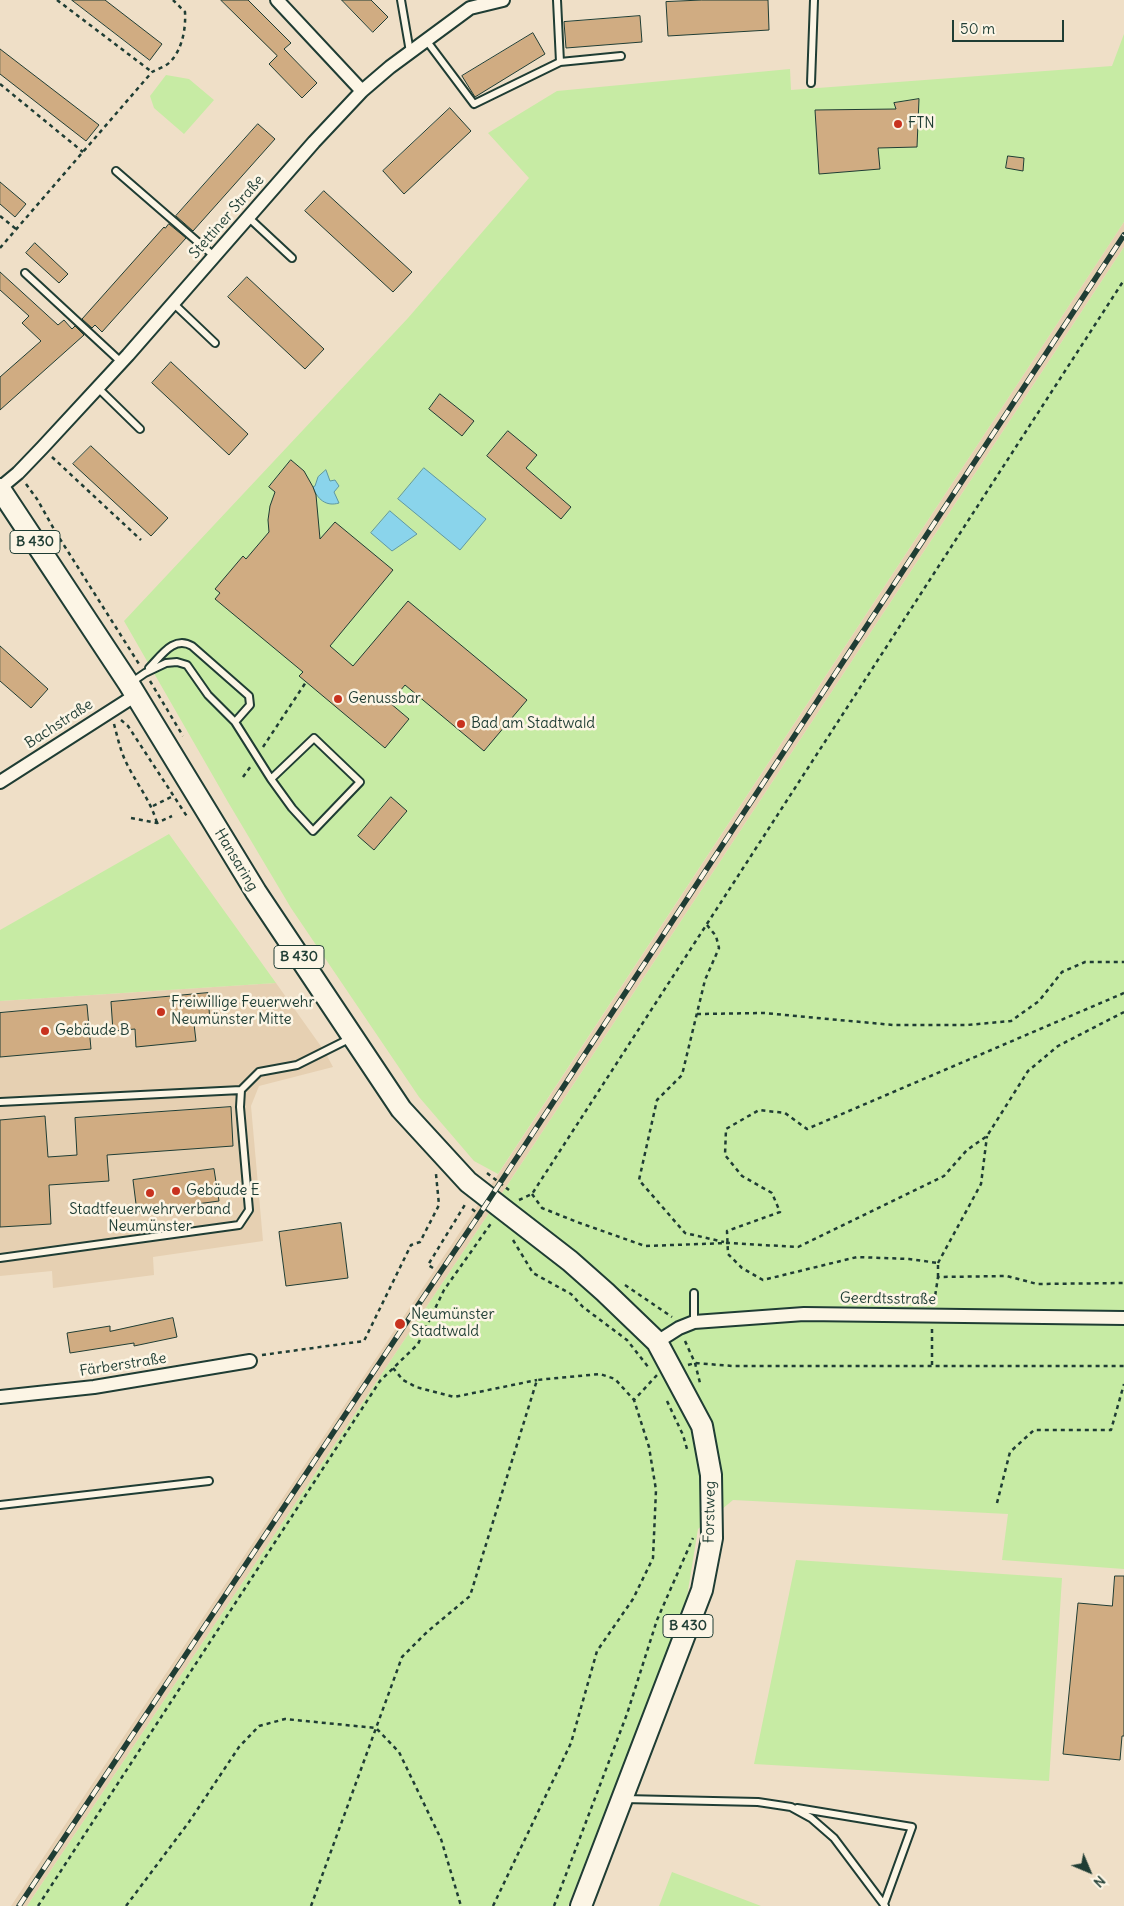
<!DOCTYPE html>
<meta charset="utf-8">
<style>
body{margin:0}
#map{position:relative;width:1124px;height:1906px;overflow:hidden;background:#efdfc7;font-family:Delius,sans-serif}
canvas{display:block}
.north{position:absolute;left:1064px;top:1846px;width:50px;height:50px;-webkit-text-stroke:4px #fcf5e5;paint-order:stroke;rotate:135deg;font-size:14px;font-weight:700;line-height:20px;text-align:center;color:#1f3d34}
.north::after{content:'';display:block;margin:auto;width:18px;height:22px;background:#1f3d34;clip-path:polygon(50% 0,100% 100%,50% 72%,0 100%)}
.scale{position:absolute;left:952px;top:20px;width:112px;height:22px;box-sizing:border-box;border:2px solid #1f3d34;border-top:0;padding-left:6px;font-size:15px;line-height:18px;white-space:nowrap;color:#1f3d34;-webkit-text-stroke:4px #fcf5e5;paint-order:stroke}
</style>
<div id="map">
<canvas width="1124" height="1906"></canvas>
<div class="north">N</div>
<div class="scale">50 m</div>
</div>
<script>
const context = document.querySelector('canvas').getContext('2d');
context.lineJoin = 'round';
function fill(path, color) {
  context.fillStyle = color;
  context.fill(path, 'evenodd');
}
function stroke(path, color, width, dash) {
  context.strokeStyle = color;
  context.lineWidth = width;
  context.lineCap = dash ? 'butt' : 'round';
  context.setLineDash(dash || []);
  context.stroke(path);
}
function write(font, color, halo, rows, align = 'center') {
  context.font = font + ' Delius,sans-serif';
  context.lineWidth = 5;
  context.setLineDash([]);
  context.textBaseline = 'middle';
  context.strokeStyle = halo;
  context.fillStyle = color;
  for (const [text, x, y, turn = 0] of rows) {
    context.save();
    context.translate(x, y);
    context.rotate((+turn || 0) * Math.PI / 180);
    context.textAlign = isNaN(turn) ? turn : align;
    if (halo) context.strokeText(text, 0, 0);
    context.fillText(text, 0, 0);
    context.restore();
  }
}
fill(new Path2D(`
 M 1124,222 L 1124,247 L 487,1216 L 27,1906 L 11,1906 L 476,1208 Z
 M 276,983 L 325,1052 L 333,1067 L 259,1086 L 251,1106 L 263,1241 L 153,1257 L 154,1275 L 53,1288 L 52,1271 L 0,1276 L 0,1001 Z`), '#e6d0b2');
fill(new Path2D(`
 M 1124,34 L 1124,222 L 498,1174 L 474,1161 L 419,1097 L 291,908 L 228,802 L 124,621 L 408,318 L 529,178 L 488,133 L 557,91 L 790,69 L 791,90 L 1112,66 Z
 M 166,75 L 189,79 L 214,100 L 184,134 L 154,108 L 150,96 Z
 M 1124,247 L 1124,1569 L 1002,1560 L 1008,1514 L 733,1500 L 698,1529 L 686,1603 L 568,1906 L 27,1906 L 487,1216 Z
 M 169,834 L 276,983 L 0,1001 L 0,930 Z
 M 796,1560 L 1062,1578 L 1049,1781 L 754,1764 Z
 M 672,1872 L 761,1906 L 659,1906 Z`), '#c7eba4');
const water = new Path2D(`
 M 424,468 L 486,519 L 460,550 L 398,499 Z
 M 326,470 L 330,481 L 335,480 L 339,486 L 334,492 L 339,503 C 326,507 317,499 313,487 L 315,486 L 318,477 Z
 M 390,511 L 417,534 L 392,551 L 371,533 Z`);
fill(water, '#8ad4eb');
stroke(water, '#5f98a2', 1);
const building = new Path2D(`
 M 72,0 L 105,0 L 162,44 L 150,60 Z
 M 221,0 L 248,0 L 291,43 L 284,49 L 317,83 L 302,98 L 269,64 L 277,56 Z
 M 342,0 L 371,0 L 388,17 L 373,32 Z
 M 702,0 L 768,0 L 769,30 L 668,36 L 666,2 Z
 M 640,16 L 642,42 L 566,48 L 564,22 Z
 M 533,33 L 545,54 L 475,97 L 462,76 Z
 M 0,49 L 99,125 L 86,141 L 0,74 Z
 M 919,99 L 917,147 L 878,148 L 880,169 L 819,174 L 815,110 L 896,109 L 894,103 Z
 M 450,108 L 471,131 L 404,194 L 383,171 Z
 M 258,124 L 275,139 L 193,231 L 176,216 Z
 M 1008,156 L 1024,158 L 1023,171 L 1006,168 Z
 M 0,182 L 26,204 L 15,217 L 0,204 Z
 M 324,191 L 412,272 L 393,292 L 305,211 Z
 M 169,224 L 186,238 L 102,332 L 95,325 L 92,328 L 82,319 L 164,227 L 165,228 Z
 M 35,243 L 68,274 L 59,283 L 26,253 Z
 M 0,272 L 58,325 L 64,320 L 72,329 L 75,326 L 84,335 L 0,410 L 0,377 L 41,341 L 22,323 L 29,316 L 0,290 Z
 M 247,277 L 324,349 L 305,369 L 228,297 Z
 M 171,362 L 248,434 L 229,455 L 152,383 Z
 M 440,394 L 474,421 L 462,436 L 429,409 Z
 M 508,431 L 537,455 L 526,468 L 571,507 L 561,519 L 487,456 Z
 M 91,446 L 168,518 L 151,536 L 73,464 Z
 M 291,460 L 304,471 L 313,487 L 316,495 L 320,539 L 335,522 L 393,570 L 330,646 L 353,666 L 408,601 L 527,700 L 484,751 L 405,685 L 390,703 L 409,719 L 385,748 L 299,676 L 303,672 L 215,599 L 220,593 L 215,589 L 243,556 L 246,559 L 269,532 L 268,520 L 270,506 L 275,492 L 269,487 Z
 M 0,646 L 48,689 L 31,708 L 0,681 Z
 M 391,797 L 407,811 L 374,850 L 358,836 Z
 M 208,993 L 210,1023 L 194,1024 L 196,1041 L 136,1047 L 135,1029 L 113,1031 L 111,1002 Z
 M 87,1005 L 91,1049 L 0,1057 L 0,1013 Z
 M 231,1107 L 233,1146 L 107,1155 L 109,1181 L 49,1185 L 51,1224 L 0,1227 L 0,1120 L 45,1116 L 48,1157 L 77,1155 L 75,1118 Z
 M 214,1169 L 219,1201 L 137,1212 L 133,1180 Z
 M 341,1223 L 348,1278 L 286,1286 L 279,1232 Z
 M 173,1318 L 177,1337 L 134,1346 L 134,1343 L 70,1353 L 67,1333 L 110,1326 L 110,1331 Z
 M 1115,1576 L 1124,1576 L 1124,1736 L 1122,1736 L 1120,1760 L 1063,1754 L 1078,1603 L 1112,1606 Z`);
fill(building, '#d0ac82');
stroke(building, '#1f3d34', 1);
const service = new Path2D(`
 M 401,0 L 410,52
 M 426,40 L 474,104 L 560,62 L 557,0
 M 560,62 L 621,56
 M 811,83 L 814,0
 M 116,171 L 214,256
 M 248,217 L 292,258
 M 25,273 L 121,362
 M 173,303 L 215,343
 M 98,388 L 140,429
 M 149,668 C 161,656 174,635 192,646 L 249,696 L 250,705 L 235,722
 M 132,682 L 145,673 L 166,663 L 177,662 L 187,665 L 208,695 L 235,722 L 271,779 L 314,738 L 360,782 L 313,831 L 292,808 L 271,779
 M 0,1102 L 241,1090 L 259,1072 L 297,1065 L 351,1038
 M 0,1258 L 239,1225 L 249,1210 L 240,1107 L 241,1090
 M 694,1322 L 694,1293
 M 0,1505 L 209,1481
 M 624,1799 L 758,1802 L 791,1807 L 811,1818 L 834,1838 L 885,1906
 M 797,1808 L 912,1827 L 884,1904`);
const minor = new Path2D(`
 M 277,0 L 362,91
 M 0,488 L 18,473 L 42,448 L 128,355 L 314,142 L 362,91 L 390,67 L 470,8 L 503,0
 M 0,782 L 136,695
 M 657,1342 L 679,1328 L 694,1322 L 804,1314 L 1124,1318
 M 0,1397 L 94,1387 L 250,1361`);
const primary = new Path2D(`
 M 0,489 L 129,684 L 256,892 L 401,1109 L 468,1182 L 570,1261 L 605,1292 L 657,1342 L 702,1426 L 711,1475 L 712,1538 L 702,1590 L 581,1906`);
stroke(service, '#1f3d34', 10);
stroke(minor, '#1f3d34', 16);
stroke(primary, '#1f3d34', 24);
stroke(new Path2D(`
 M 57,0 L 152,72
 M 0,84 L 83,152
 M 0,216 L 16,229
 M 0,248 L 152,72 C 157,69 165,67 170,62 C 182,50 186,29 185,12 L 173,0
 M 52,457 L 141,540
 M 26,484 L 37,499 L 55,531 L 139,664
 M 150,681 L 183,736
 M 121,720 L 128,726 L 188,818
 M 114,724 C 118,739 121,754 129,768 C 139,787 151,802 157,823
 M 263,747 L 306,682
 M 243,777 L 251,766
 M 153,806 L 173,796
 M 131,818 L 157,823 L 172,816
 M 707,925 L 716,936 L 719,948 L 705,980 L 682,1075 L 657,1100 L 639,1180 L 685,1233 L 724,1242
 M 697,1014 L 764,1013 L 893,1025 L 967,1025 L 1011,1021 L 1039,1001 L 1062,972 L 1085,962 L 1124,962
 M 487,1173 L 509,1190
 M 532,1194 L 542,1208 L 577,1222 L 645,1246 L 728,1243 L 798,1247 L 944,1176 L 967,1150 L 987,1136 L 1028,1071 L 1058,1046 L 1124,1012
 M 519,1200 L 532,1194 L 1124,280
 M 472,1209 L 484,1218
 M 513,1240 L 533,1273 L 571,1294 L 583,1307 L 627,1340 L 649,1368
 M 938,1263 L 981,1184 L 987,1136
 M 433,1268 L 428,1265 L 466,1203
 M 938,1277 L 938,1263 L 909,1259 L 857,1257 L 763,1280 L 742,1268 L 728,1254 L 727,1231 L 780,1212 L 772,1193 L 742,1176 L 725,1155 L 726,1129 L 759,1110 L 785,1113 L 807,1129 L 1124,993
 M 625,1285 L 672,1317
 M 934,1303 L 938,1277 L 1007,1276 L 1037,1284 L 1124,1283
 M 932,1329 L 932,1366
 M 685,1341 L 695,1363 L 700,1383
 M 262,1355 L 364,1341 L 411,1245 L 420,1242 L 439,1205 L 436,1174
 M 688,1365 L 695,1363 L 733,1366 L 1124,1366
 M 393,1368 L 403,1380 L 416,1387 L 454,1397 L 537,1380
 M 667,1401 L 683,1435 L 687,1449
 M 997,1503 L 1010,1452 L 1034,1430 L 1111,1430 L 1124,1384
 M 38,1906 L 380,1381 L 418,1344 L 444,1290 L 492,1222
 M 126,1906 L 189,1822 L 239,1747 L 259,1726 L 285,1719 L 376,1728 L 399,1752 L 441,1839 L 461,1906
 M 311,1906 L 402,1657 L 427,1632 L 470,1596 L 537,1380 L 600,1374 L 615,1379 L 634,1400 L 657,1375
 M 493,1906 L 571,1743 L 597,1651 L 633,1599 L 653,1558 L 656,1490 L 649,1447 L 634,1400
 M 554,1906 L 627,1714 L 657,1620 L 693,1538`), '#1f3d34', 2.5, [4, 4]);
stroke(service, '#fcf5e5', 6);
stroke(minor, '#fcf5e5', 12);
stroke(primary, '#fcf5e5', 20);
const rail = new Path2D(`
 M 19,1906 L 402,1329 L 479,1215 L 1124,235`);
stroke(rail, '#1f3d34', 5.5);
stroke(rail, '#fcf5e5', 4, [11]);
for (const [x, y, r, color] of [
 [898,124,5,"#c8321e"],
 [338,699,5,"#c8321e"],
 [461,724,5,"#c8321e"],
 [161,1012,5,"#c8321e"],
 [45,1031,5,"#c8321e"],
 [176,1191,5,"#c8321e"],
 [150,1193,5,"#c8321e"],
 [400,1324,6,"#c8321e"]
]) {
  const dot = new Path2D();
  dot.arc(x, y, r, 0, 2 * Math.PI);
  context.fillStyle = color;
  context.fill(dot);
  stroke(dot, '#fcf5e5', 2);
}
for (const [x, y, w] of [
 [35,542,50],
 [299,957,50],
 [688,1626,50]
]) {
  const box = new Path2D();
  box.roundRect(x - w / 2, y - 11.5, w, 23, 4);
  context.fillStyle = '#fcf5e5';
  context.fill(box);
  stroke(box, '#1f3d34', 1);
}
write('bold 14px', '#1f3d34', null, [
 ["B 430",35,542],
 ["B 430",299,957],
 ["B 430",688,1626]
]);
write('15px', '#1f3d34', '#fcf5e5', [
 ["FTN",908,124],
 ["Genussbar",348,699],
 ["Bad am Stadtwald",471,724],
 ["Freiwillige Feuerwehr",171,1003],
 ["Neumünster Mitte",171,1020],
 ["Gebäude B",55,1031],
 ["Gebäude E",186,1191],
 ["Stadtfeuerwehrverband",150,1210,"center"],
 ["Neumünster",150,1227,"center"],
 ["Neumünster",411,1315],
 ["Stadtwald",411,1332]
], 'left');
write('15px', '#1f3d34', '#fcf5e5', [
 ["Stettiner Straße",227,217,-49],
 ["Bachstraße",59,724,-33],
 ["Hansaring",236,860,59],
 ["Geerdtsstraße",888,1299,1],
 ["Färberstraße",123,1365,-9],
 ["Forstweg",710,1512,-89]
]);
</script>
